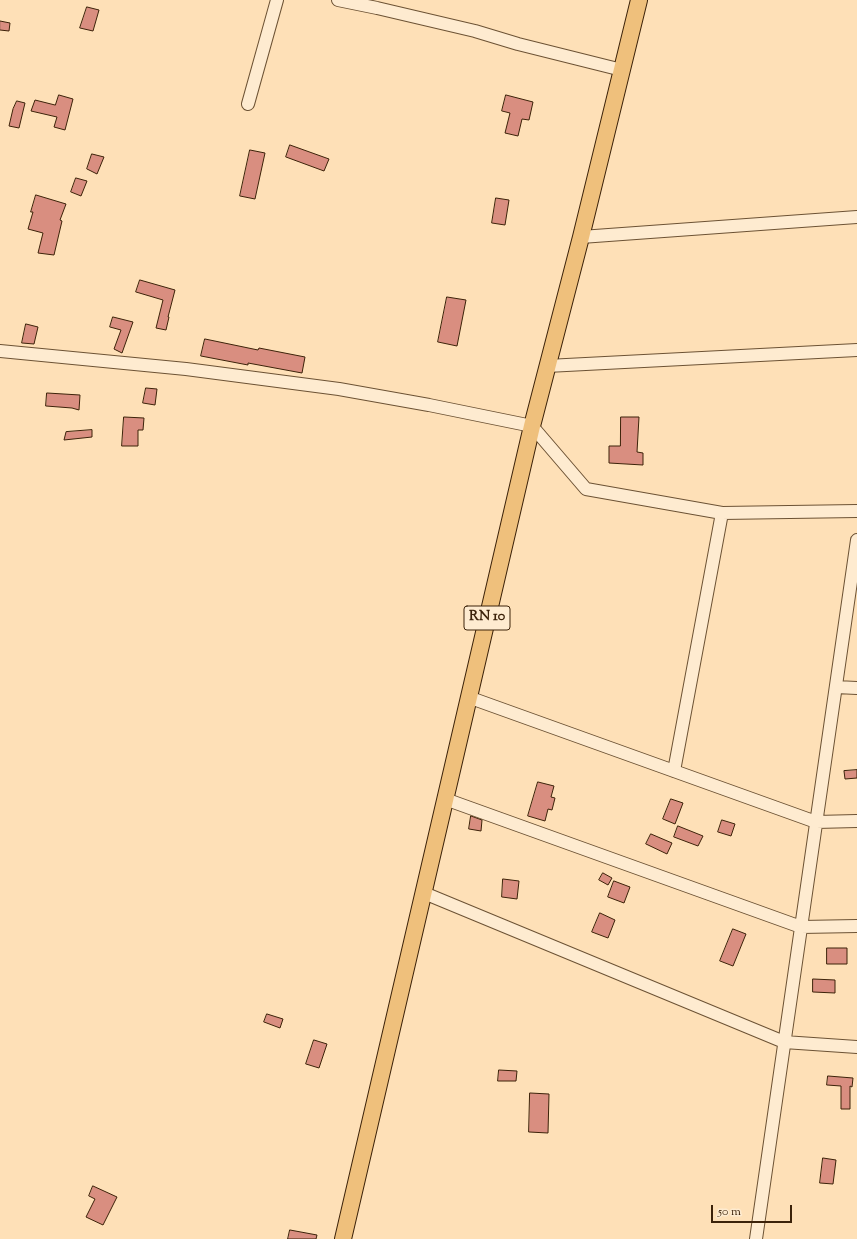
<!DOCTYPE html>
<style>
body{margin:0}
#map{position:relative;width:857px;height:1239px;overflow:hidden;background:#fee0b7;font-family:"Sorts Mill Goudy",serif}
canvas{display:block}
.scale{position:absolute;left:711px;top:1205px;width:81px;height:18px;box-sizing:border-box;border:2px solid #3c2209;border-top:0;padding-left:5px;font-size:12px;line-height:14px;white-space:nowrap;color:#3c2209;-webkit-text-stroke:3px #feebd0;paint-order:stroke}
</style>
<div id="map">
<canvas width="857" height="1239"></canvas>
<div class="scale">50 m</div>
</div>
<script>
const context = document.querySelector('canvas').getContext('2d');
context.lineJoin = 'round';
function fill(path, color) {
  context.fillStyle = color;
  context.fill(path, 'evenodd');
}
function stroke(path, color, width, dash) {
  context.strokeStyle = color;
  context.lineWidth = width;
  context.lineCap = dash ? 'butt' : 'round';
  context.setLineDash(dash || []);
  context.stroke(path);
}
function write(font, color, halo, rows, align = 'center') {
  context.font = font + ' "Sorts Mill Goudy",serif';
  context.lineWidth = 3;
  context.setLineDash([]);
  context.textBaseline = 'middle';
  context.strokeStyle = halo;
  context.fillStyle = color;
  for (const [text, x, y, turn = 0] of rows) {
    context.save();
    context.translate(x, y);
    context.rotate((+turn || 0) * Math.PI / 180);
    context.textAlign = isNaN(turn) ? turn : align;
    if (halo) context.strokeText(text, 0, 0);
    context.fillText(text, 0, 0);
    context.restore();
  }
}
const building = new Path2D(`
 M 87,7 L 99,10 L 93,31 L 80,28 Z
 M 0,21 L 10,23 L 9,31 L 0,30 Z
 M 59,95 L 73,99 L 65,130 L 54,127 L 57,117 L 31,111 L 35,100 L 55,105 Z
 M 506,95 L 533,102 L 529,120 L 522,119 L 518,136 L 505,133 L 510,113 L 502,111 Z
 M 17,101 L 25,103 L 19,128 L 9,126 L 13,109 Z
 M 290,145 L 329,159 L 324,171 L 286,157 Z
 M 250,150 L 265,153 L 255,199 L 240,196 Z
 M 92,154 L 104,157 L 97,174 L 87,169 Z
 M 76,178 L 87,181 L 81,196 L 71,192 Z
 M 36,195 L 66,204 L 60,220 L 62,221 L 54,255 L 38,253 L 43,233 L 28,229 L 33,212 L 31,212 Z
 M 496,198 L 509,200 L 505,225 L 492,223 Z
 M 140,280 L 175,290 L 168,317 L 169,317 L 166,330 L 156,328 L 163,300 L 136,292 Z
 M 447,297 L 466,300 L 457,346 L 438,342 Z
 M 113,317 L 133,322 L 122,353 L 114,349 L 121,330 L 110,327 Z
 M 26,324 L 38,327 L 34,344 L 22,343 Z
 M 205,339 L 258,350 L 259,348 L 305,357 L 302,373 L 248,363 L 248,365 L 201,356 Z
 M 146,388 L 157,389 L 155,405 L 143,403 Z
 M 47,393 L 80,395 L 79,410 L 72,408 L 46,406 Z
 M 124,417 L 144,418 L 143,430 L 138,430 L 138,446 L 122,446 Z
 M 621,417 L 639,417 L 637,452 L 643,453 L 643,465 L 609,463 L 609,446 L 620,446 Z
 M 92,430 L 92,437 L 64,440 L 66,432 Z
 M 857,770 L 857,778 L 845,779 L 844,771 Z
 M 538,782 L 554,786 L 551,797 L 555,798 L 552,810 L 548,809 L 545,821 L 528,816 Z
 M 671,799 L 683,803 L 675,824 L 663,819 Z
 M 471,816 L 482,820 L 481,831 L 469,829 Z
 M 722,820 L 735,824 L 731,836 L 718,832 Z
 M 678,826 L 703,836 L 698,846 L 674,837 Z
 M 651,834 L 672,843 L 667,854 L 646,844 Z
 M 603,873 L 612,878 L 608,885 L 599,880 Z
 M 503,879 L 519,881 L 517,899 L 502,897 Z
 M 614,881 L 630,887 L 624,903 L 608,897 Z
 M 600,913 L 615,920 L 608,938 L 592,932 Z
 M 733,929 L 746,934 L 733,966 L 720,961 Z
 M 827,948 L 847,948 L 847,964 L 827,964 Z
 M 813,979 L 835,980 L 835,993 L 813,992 Z
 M 267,1014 L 283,1019 L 280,1028 L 264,1022 Z
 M 314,1040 L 327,1044 L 319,1068 L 306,1064 Z
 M 499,1070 L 517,1071 L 516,1081 L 498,1081 Z
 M 828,1076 L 853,1078 L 852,1087 L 850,1086 L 850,1109 L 841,1109 L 841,1086 L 827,1085 Z
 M 530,1093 L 549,1094 L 548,1133 L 529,1132 Z
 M 823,1158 L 836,1160 L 833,1184 L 820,1183 Z
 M 93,1186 L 117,1197 L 103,1225 L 86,1217 L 95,1199 L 89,1196 Z
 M 290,1230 L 317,1235 L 316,1239 L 288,1239 Z`);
fill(building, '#d98e80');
stroke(building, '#3c2209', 1);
const minor = new Path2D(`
 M 338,0 L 377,8 L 475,31 L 518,44 L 622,70
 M 248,104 L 277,0
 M 581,237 L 857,217
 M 0,351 L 186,369 L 339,389 L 429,405 L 532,426 L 586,489 L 722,513 L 857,511
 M 547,366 L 857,350
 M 836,687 L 857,688
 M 468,697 L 816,822 L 857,821
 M 674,771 L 722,513
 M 445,799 L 801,927 L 857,926
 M 424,893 L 784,1042 L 857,1047
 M 756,1239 L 857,540`);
const major = new Path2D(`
 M 343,1239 L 532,426 L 581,237 L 639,0`);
stroke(minor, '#6c5234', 14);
stroke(major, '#3c2209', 18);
stroke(minor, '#feebd0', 12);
stroke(major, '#efc07c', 16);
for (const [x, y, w] of [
 [487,618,46]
]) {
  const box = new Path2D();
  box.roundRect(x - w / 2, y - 12, w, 24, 3);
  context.fillStyle = '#feebd0';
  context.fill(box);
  stroke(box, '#3c2209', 1);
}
write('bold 14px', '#3c2209', null, [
 ["RN 10",487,618]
]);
</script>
